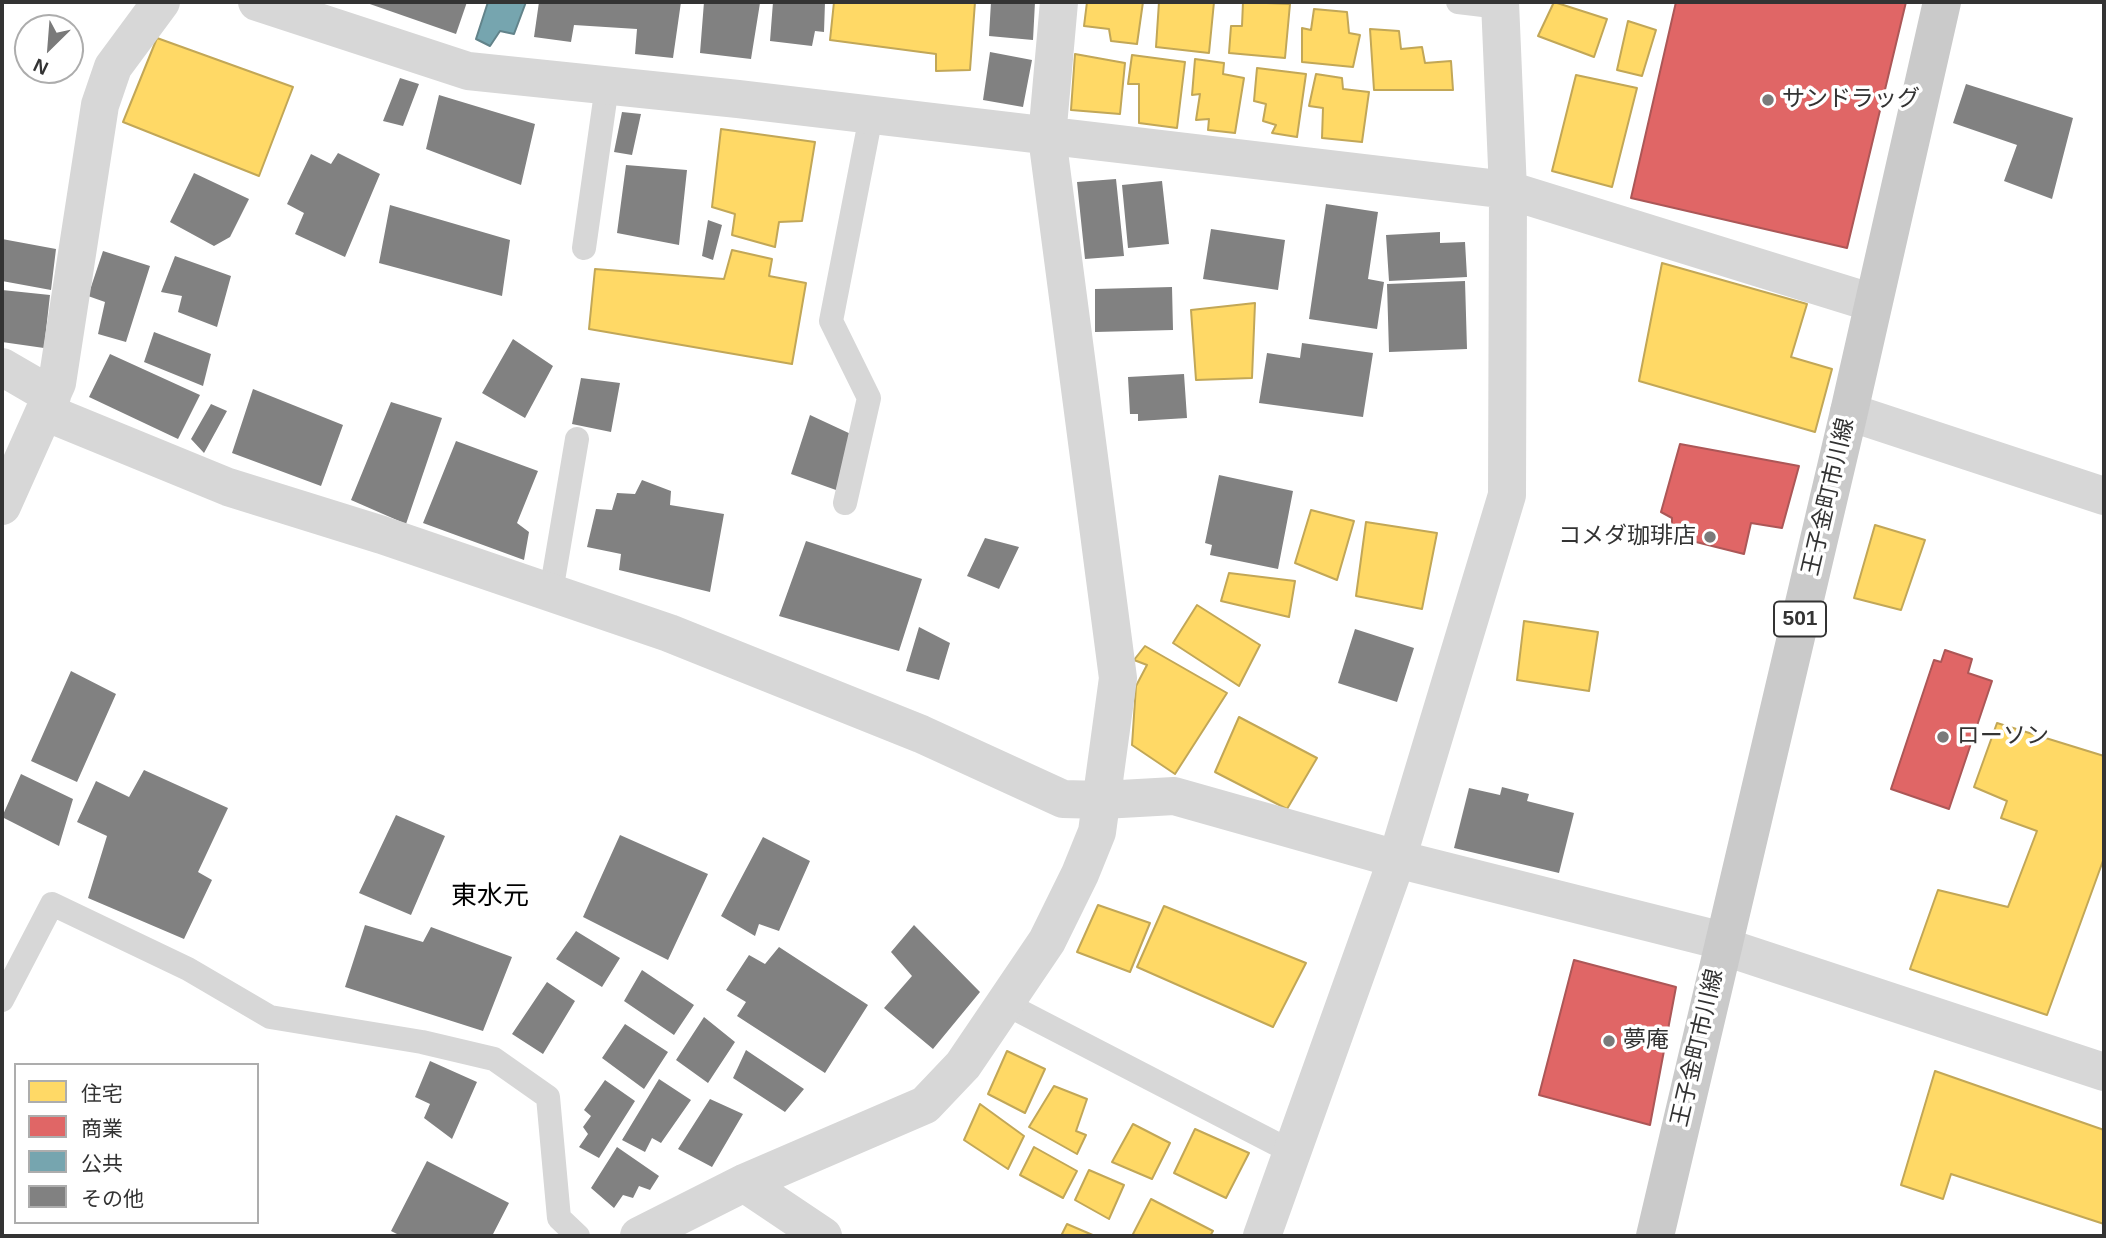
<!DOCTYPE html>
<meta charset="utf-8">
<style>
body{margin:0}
#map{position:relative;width:2106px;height:1238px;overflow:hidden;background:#fff;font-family:Arial,"Noto Sans JP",sans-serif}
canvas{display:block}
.frame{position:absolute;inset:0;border:4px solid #333;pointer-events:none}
.legend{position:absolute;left:14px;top:1063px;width:245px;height:161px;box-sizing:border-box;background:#fff;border:2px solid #adadad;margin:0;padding:9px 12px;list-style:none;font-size:21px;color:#333}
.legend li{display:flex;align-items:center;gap:14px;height:35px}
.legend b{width:35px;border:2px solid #adadad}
.north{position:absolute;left:14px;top:14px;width:70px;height:70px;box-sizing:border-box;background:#fff;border:2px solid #adadad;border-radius:50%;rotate:205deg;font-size:19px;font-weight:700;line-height:28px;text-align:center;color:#333}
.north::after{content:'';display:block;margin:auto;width:24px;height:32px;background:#7a7a7a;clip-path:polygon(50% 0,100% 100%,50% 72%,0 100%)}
</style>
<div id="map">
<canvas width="2106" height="1238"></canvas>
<div class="frame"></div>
<ul class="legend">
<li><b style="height:19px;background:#ffd966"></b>住宅</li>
<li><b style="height:19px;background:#e06666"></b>商業</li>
<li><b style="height:19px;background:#76a5af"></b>公共</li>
<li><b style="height:19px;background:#818181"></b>その他</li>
</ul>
<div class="north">N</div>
</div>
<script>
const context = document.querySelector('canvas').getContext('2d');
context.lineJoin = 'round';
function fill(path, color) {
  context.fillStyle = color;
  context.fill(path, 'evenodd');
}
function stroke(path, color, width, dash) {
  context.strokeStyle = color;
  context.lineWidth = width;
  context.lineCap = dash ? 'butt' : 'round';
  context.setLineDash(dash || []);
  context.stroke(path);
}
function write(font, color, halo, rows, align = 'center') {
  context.font = font + ' Arial,"Noto Sans JP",sans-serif';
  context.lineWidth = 7;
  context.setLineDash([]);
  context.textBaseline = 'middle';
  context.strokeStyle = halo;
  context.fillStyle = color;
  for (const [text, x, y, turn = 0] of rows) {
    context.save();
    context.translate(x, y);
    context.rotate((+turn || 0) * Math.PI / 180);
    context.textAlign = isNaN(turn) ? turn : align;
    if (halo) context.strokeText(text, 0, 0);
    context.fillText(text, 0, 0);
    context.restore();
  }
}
const homes = new Path2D(`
 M 834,2 L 975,2 L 970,70 L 936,71 L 936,54 L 830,40 Z
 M 1087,2 L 1143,2 L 1137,44 L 1111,41 L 1109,29 L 1084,26 Z
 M 1159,2 L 1214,2 L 1209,53 L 1156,47 Z
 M 1243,2 L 1290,4 L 1285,58 L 1229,53 L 1231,26 L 1242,26 Z
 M 1554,2 L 1607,19 L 1594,57 L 1538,36 Z
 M 1314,9 L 1347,12 L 1349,33 L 1360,35 L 1353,67 L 1302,62 L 1302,28 L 1311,30 Z
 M 1628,21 L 1656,30 L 1642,76 L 1617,70 Z
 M 1370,29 L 1399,31 L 1401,49 L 1422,47 L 1425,63 L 1451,61 L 1453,90 L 1374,90 Z
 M 157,38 L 293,87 L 259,176 L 123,122 Z
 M 1075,54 L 1125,63 L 1120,114 L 1071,110 Z
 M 1132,55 L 1185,62 L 1177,128 L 1139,123 L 1139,84 L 1128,84 Z
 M 1195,59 L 1224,63 L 1223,74 L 1244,78 L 1235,133 L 1208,130 L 1209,119 L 1196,120 L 1200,94 L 1192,95 Z
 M 1257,68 L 1306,74 L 1297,137 L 1272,133 L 1276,125 L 1263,121 L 1266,104 L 1254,101 Z
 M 1316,74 L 1342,78 L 1343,89 L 1369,92 L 1362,142 L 1322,138 L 1323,108 L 1309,106 Z
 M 1576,75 L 1637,88 L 1612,187 L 1552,171 Z
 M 721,129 L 815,142 L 802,221 L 779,222 L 775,247 L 732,235 L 735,214 L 712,207 Z
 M 732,250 L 772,259 L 769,276 L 806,283 L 792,364 L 589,329 L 595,269 L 724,279 Z
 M 1662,263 L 1807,304 L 1791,357 L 1832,369 L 1815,432 L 1639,381 Z
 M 1255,303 L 1252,378 L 1196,380 L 1191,310 Z
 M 1311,510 L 1354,521 L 1337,580 L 1295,563 Z
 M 1366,522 L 1437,533 L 1422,609 L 1356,596 Z
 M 1875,525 L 1925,540 L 1901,610 L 1854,598 Z
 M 1229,573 L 1295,581 L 1289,617 L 1221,601 Z
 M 1197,605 L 1260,645 L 1239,686 L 1173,643 Z
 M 1524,621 L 1598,632 L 1589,691 L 1517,680 Z
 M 1145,646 L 1227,693 L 1175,774 L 1132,745 L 1136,686 L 1147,665 L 1134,660 Z
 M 1239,717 L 1317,758 L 1287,809 L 1215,772 Z
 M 1997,723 L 2104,756 L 2104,858 L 2047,1015 L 1910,969 L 1938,890 L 2008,907 L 2037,831 L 2001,818 L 2007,801 L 1974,787 Z
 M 1098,905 L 1150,923 L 1130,972 L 1077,952 Z
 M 1164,906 L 1306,963 L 1273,1027 L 1137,967 Z
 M 1007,1051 L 1045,1069 L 1025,1113 L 988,1094 Z
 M 1935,1071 L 2104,1130 L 2104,1224 L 1951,1174 L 1943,1199 L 1901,1185 Z
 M 1054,1086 L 1087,1099 L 1076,1131 L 1086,1135 L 1077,1154 L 1029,1127 Z
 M 980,1104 L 1024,1136 L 1008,1169 L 964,1140 Z
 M 1133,1124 L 1170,1143 L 1152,1179 L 1112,1162 Z
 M 1195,1129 L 1249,1153 L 1226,1198 L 1174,1173 Z
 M 1034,1147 L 1077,1171 L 1063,1198 L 1020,1175 Z
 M 1089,1170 L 1124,1185 L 1109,1219 L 1075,1200 Z
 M 1151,1199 L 1213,1231 L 1210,1236 L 1132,1236 Z
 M 1067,1224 L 1095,1236 L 1061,1236 Z`);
fill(homes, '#ffd966');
stroke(homes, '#c2a757', 2);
const shops = new Path2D(`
 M 1676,2 L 1906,2 L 1847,248 L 1631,198 Z
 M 1680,444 L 1799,466 L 1782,528 L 1751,523 L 1744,554 L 1672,536 L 1672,518 L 1661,512 Z
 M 1945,650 L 1972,659 L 1968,673 L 1992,681 L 1949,809 L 1891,789 L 1934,660 L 1941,662 Z
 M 1574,960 L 1676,987 L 1650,1125 L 1539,1095 Z`);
fill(shops, '#e06666');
stroke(shops, '#ac5757', 2);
const public = new Path2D(`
 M 488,2 L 526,2 L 514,34 L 500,31 L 490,46 L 476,39 Z`);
fill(public, '#76a5af');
stroke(public, '#62838a', 2);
fill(new Path2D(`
 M 364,2 L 467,2 L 456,34 Z
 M 539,2 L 681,2 L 673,58 L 635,54 L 637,29 L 574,25 L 571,42 L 534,37 Z
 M 704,2 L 760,3 L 751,59 L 700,53 Z
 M 773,2 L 825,2 L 824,32 L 815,31 L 812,46 L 770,41 Z
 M 991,2 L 1035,2 L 1033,40 L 989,36 Z
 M 990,52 L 1032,60 L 1023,107 L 983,100 Z
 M 400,78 L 419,84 L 403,126 L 383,121 Z
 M 1966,84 L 2073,118 L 2052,199 L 2004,181 L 2017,145 L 1953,123 Z
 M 439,95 L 535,124 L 521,185 L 426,149 Z
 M 622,112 L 641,114 L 632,155 L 614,152 Z
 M 338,153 L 380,174 L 345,257 L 295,234 L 304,213 L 287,204 L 311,154 L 331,164 Z
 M 626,165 L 687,170 L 679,245 L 617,233 Z
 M 194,173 L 249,199 L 230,237 L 214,246 L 170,222 Z
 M 1116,179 L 1124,256 L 1085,259 L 1077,182 Z
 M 1162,181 L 1169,244 L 1128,248 L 1122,185 Z
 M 1326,204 L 1378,212 L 1368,279 L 1384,282 L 1377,329 L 1309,319 Z
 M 390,205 L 510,240 L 502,296 L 379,263 Z
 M 708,220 L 722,225 L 713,260 L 702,256 Z
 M 1211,229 L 1285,240 L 1278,290 L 1203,279 Z
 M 1440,232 L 1440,243 L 1465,242 L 1467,277 L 1389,281 L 1386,235 Z
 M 2,239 L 56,249 L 51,290 L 2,281 Z
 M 103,251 L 150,266 L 126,342 L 98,334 L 105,302 L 88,296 Z
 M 175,256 L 231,276 L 217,327 L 178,312 L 182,296 L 161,292 Z
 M 1465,281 L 1467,349 L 1389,352 L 1387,284 Z
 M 1172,287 L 1173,330 L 1095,332 L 1095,289 Z
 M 2,290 L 50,295 L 44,348 L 2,342 Z
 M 154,332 L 211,354 L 203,386 L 144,362 Z
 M 513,339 L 553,366 L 525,418 L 482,393 Z
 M 1302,343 L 1373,353 L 1363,417 L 1259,403 L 1267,353 L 1300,358 Z
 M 110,354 L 200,395 L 178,439 L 89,397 Z
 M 1184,374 L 1187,418 L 1138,421 L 1138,414 L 1130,414 L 1128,377 Z
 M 581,378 L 620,383 L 611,432 L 572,424 Z
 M 253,389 L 343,425 L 321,486 L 232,453 Z
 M 391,402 L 442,418 L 406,524 L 351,500 Z
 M 211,404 L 227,411 L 204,453 L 191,439 Z
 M 810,415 L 853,435 L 836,490 L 791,474 Z
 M 456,441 L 538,471 L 517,523 L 529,532 L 524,560 L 423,523 Z
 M 1219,475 L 1293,491 L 1278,569 L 1210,555 L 1212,545 L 1205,543 Z
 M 642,480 L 671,491 L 670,505 L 724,514 L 710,592 L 619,570 L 621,554 L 587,547 L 596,509 L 612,510 L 617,493 L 635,494 Z
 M 985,538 L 1019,547 L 999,589 L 967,576 Z
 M 806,541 L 922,579 L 899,651 L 779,616 Z
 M 919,627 L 950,643 L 939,680 L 906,671 Z
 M 1355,629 L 1414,648 L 1397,702 L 1338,683 Z
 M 71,671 L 116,694 L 77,782 L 31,761 Z
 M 144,770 L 228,808 L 198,872 L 212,880 L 184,939 L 88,898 L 107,836 L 77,822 L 96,781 L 129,797 Z
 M 21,774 L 73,799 L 59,846 L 2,817 Z
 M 1502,787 L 1529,794 L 1527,801 L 1574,813 L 1559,873 L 1454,848 L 1469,788 L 1500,795 Z
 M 396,815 L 445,836 L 411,915 L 359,893 Z
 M 620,835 L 708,874 L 668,960 L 583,917 Z
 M 763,837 L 810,861 L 779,931 L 759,924 L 755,936 L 721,916 Z
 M 365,925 L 423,942 L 431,927 L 512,957 L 483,1031 L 345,987 Z
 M 914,925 L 980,992 L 933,1049 L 884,1008 L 912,976 L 891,952 Z
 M 576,931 L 620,958 L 602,987 L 556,959 Z
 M 779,947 L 868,1005 L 825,1073 L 737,1016 L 746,1002 L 726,990 L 749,955 L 765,964 Z
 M 642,970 L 694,1005 L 674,1035 L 624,1001 Z
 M 547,982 L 575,1001 L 543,1054 L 512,1034 Z
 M 704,1017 L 735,1042 L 708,1083 L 676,1060 Z
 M 625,1024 L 668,1052 L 644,1089 L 602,1058 Z
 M 746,1050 L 804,1089 L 785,1112 L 733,1078 Z
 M 430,1061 L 477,1082 L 452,1139 L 424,1118 L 430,1104 L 415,1097 Z
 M 659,1079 L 691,1100 L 661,1143 L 652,1138 L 645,1152 L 622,1140 Z
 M 605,1080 L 635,1101 L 599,1158 L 579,1147 L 588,1134 L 583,1127 L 591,1116 L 584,1110 Z
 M 710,1099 L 743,1114 L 712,1167 L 678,1149 Z
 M 617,1147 L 659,1176 L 650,1190 L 639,1186 L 633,1198 L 623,1195 L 614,1208 L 591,1188 Z
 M 427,1161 L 509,1203 L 492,1236 L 401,1236 L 391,1231 Z`), '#818181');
stroke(new Path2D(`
 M 1458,2 L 1500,7
 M 584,248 L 607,86
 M 845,503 L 869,398 L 831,321 L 871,116
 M 551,592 L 577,439
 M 2,1000 L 52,904 L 188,969 L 270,1017 L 422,1042 L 494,1059 L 548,1097 L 559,1218 L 578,1236
 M 1006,1004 L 1292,1152`), '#d7d7d7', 24);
stroke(new Path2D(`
 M 257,2 L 468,71 L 738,99 L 1508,190 L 1873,303
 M 2,367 L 52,396
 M 45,412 L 228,487 L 382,535 L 669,633 L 921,734 L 1063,799 L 1103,800 L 1174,796 L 1397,859 L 1723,941
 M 1849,412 L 2104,496
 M 2,506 L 57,383 L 100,105 L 113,67 L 161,2
 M 744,1183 L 823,1236
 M 639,1236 L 744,1183 L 925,1105 L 963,1065 L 1047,941 L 1080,874 L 1097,832 L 1118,678 L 1047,137 L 1059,2
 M 1262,1236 L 1397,859 L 1507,495 L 1508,190 L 1500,2`), '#d7d7d7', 38);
stroke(new Path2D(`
 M 1722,946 L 2104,1072`), '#d7d7d7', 38);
stroke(new Path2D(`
 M 1655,1236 L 1849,412 L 1942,2`), '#cacaca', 38);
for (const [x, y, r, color] of [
 [1768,100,7,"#7a7a7a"],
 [1710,537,7,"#7a7a7a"],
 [1943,737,7,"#7a7a7a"],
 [1609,1041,7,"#7a7a7a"]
]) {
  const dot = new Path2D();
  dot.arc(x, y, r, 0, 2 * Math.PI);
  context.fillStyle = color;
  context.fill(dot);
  stroke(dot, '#fff', 2.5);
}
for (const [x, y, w] of [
 [1800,619,52]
]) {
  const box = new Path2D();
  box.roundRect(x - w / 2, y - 17.5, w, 35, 5);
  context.fillStyle = '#fff';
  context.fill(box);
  stroke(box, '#333', 2);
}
write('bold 21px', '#333', null, [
 ["501",1800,619]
]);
write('23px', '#333', '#fff', [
 ["サンドラッグ",1782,100],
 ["コメダ珈琲店",1696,537,"right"],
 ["ローソン",1957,737],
 ["夢庵",1623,1041]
], 'left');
write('23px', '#333', '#fff', [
 ["王子金町市川線",1829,497,-77],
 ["王子金町市川線",1698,1048,-77]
]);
write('26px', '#000', '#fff', [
 ["東水元",490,897]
]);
</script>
